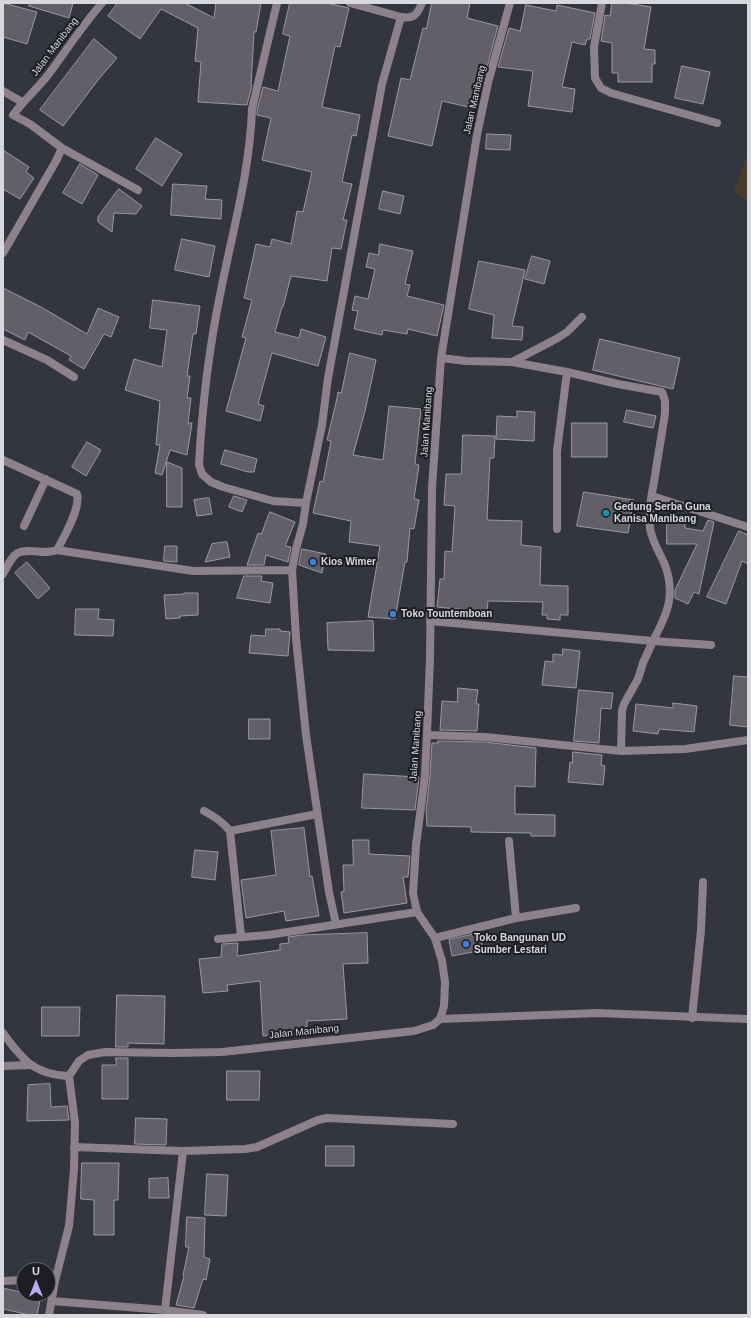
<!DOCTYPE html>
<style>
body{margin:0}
#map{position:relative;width:751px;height:1318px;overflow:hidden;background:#33363e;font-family:Helvetica,sans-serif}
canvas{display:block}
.frame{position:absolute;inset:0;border:4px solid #d6d8dd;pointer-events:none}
.north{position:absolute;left:16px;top:1262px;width:40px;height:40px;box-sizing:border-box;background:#1c1e21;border:1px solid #66686c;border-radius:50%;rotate:0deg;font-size:11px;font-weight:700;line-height:16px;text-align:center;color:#d6d8dd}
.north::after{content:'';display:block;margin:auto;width:14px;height:18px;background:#bcaaf5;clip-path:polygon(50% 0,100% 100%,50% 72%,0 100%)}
</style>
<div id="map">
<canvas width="751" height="1318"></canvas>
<div class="frame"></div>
<div class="north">U</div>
</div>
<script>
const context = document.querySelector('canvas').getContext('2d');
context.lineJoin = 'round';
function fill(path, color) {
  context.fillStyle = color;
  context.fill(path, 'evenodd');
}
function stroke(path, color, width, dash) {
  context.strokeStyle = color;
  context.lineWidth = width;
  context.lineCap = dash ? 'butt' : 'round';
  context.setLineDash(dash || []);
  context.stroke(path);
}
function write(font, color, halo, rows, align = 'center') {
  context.font = font + ' Helvetica,sans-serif';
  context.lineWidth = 4;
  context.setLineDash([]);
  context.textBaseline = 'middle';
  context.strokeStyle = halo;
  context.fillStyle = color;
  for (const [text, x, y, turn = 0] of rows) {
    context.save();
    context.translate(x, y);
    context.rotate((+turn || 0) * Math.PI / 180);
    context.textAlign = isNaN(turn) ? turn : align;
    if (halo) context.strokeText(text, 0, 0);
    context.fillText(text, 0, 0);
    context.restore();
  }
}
fill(new Path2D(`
 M 748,154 L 748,201 L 734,191 Z`), '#483c2d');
const building = new Path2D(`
 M 3,3 L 37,12 L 27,44 L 3,37 Z
 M 30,3 L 73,3 L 69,18 L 29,6 Z
 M 118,3 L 185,3 L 214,18 L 216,3 L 261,3 L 256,32 L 254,32 L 251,85 L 252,85 L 247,105 L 198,102 L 201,62 L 195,61 L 198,28 L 161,9 L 140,39 L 108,16 Z
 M 290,3 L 326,3 L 349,8 L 340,47 L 335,46 L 322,107 L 360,115 L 356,136 L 352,135 L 342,182 L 352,184 L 343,220 L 347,220 L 341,249 L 332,248 L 327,281 L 291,276 L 283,307 L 282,307 L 275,332 L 299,338 L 301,329 L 326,337 L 318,366 L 272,353 L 258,404 L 264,406 L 260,421 L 226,411 L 246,338 L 242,337 L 252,300 L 244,298 L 256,244 L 270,247 L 272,239 L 291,244 L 297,211 L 303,212 L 312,172 L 262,160 L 271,118 L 257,115 L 257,110 L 263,87 L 278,91 L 290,36 L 283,34 Z
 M 432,3 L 470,3 L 467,18 L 498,26 L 483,82 L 477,109 L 442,101 L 432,146 L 388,136 L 401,78 L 410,80 L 423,28 L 426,29 Z
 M 612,3 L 625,3 L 651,7 L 644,49 L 655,50 L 655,64 L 652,64 L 652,82 L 618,82 L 618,73 L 612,73 L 612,43 L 601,41 L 605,15 L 610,16 Z
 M 526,5 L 556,11 L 557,5 L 595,13 L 590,39 L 587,39 L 585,45 L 572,42 L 562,87 L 575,89 L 572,112 L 528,106 L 533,71 L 498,67 L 509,28 L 520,31 Z
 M 94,39 L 117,58 L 98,80 L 63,126 L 40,110 Z
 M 682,66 L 710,72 L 703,104 L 675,98 Z
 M 487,134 L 511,135 L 510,150 L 486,149 Z
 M 156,138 L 182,154 L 162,186 L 136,169 Z
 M 3,150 L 29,167 L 26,172 L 34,178 L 20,199 L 3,189 Z
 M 80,164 L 98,175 L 82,204 L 63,193 Z
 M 173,184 L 207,186 L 205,199 L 222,200 L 221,219 L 171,215 Z
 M 119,189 L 142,206 L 136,214 L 114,213 L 112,232 L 98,222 L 98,217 Z
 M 383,191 L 404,196 L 400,214 L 379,209 Z
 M 182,239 L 215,246 L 209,277 L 175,270 Z
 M 380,244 L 413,251 L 405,284 L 410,285 L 407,296 L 444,305 L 437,336 L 408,329 L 407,334 L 383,330 L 382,335 L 354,329 L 358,311 L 352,310 L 355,296 L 368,299 L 375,269 L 366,267 L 369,253 L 378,255 Z
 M 532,256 L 550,261 L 544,284 L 525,279 Z
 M 479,261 L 525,270 L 512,326 L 523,327 L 522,340 L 492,338 L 494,315 L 469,309 Z
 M 3,288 L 41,307 L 87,334 L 98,308 L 119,317 L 111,337 L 104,334 L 84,369 L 69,360 L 71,356 L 28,332 L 25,340 L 3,329 Z
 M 153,300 L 200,306 L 196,334 L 193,334 L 187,376 L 190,376 L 187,398 L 191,398 L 188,423 L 192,423 L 187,455 L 170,450 L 162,475 L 155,473 L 160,445 L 156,445 L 160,401 L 125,390 L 134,359 L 162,367 L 167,330 L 150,328 Z
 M 600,339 L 680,358 L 673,389 L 593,370 Z
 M 350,353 L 376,360 L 365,411 L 353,455 L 383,460 L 389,406 L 421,409 L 415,464 L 419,465 L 414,499 L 419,500 L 414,529 L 410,528 L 407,562 L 405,562 L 395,619 L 368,617 L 380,546 L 349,542 L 351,521 L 313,513 L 320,481 L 323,482 L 331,441 L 327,440 L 337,398 L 338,392 L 341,393 Z
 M 627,410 L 656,416 L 653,428 L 624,422 Z
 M 517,411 L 535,412 L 534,441 L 496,439 L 497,416 L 517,417 Z
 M 572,423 L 607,423 L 607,457 L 572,457 Z
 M 463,435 L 495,436 L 494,458 L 490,458 L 487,520 L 522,521 L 521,545 L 541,547 L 540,585 L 568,586 L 568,615 L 560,615 L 560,620 L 547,619 L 547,615 L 542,615 L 543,602 L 488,601 L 487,612 L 437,607 L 440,579 L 444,579 L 445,551 L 452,552 L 455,506 L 444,505 L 446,474 L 461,474 Z
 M 87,442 L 101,450 L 86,476 L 72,467 Z
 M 225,450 L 257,459 L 254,472 L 248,472 L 221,464 Z
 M 167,462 L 182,468 L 182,507 L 167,507 Z
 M 584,492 L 634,500 L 628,533 L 577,526 Z
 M 234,496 L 247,500 L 242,512 L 229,507 Z
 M 209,498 L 212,514 L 197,516 L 194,500 Z
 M 270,512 L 295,522 L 285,546 L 291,547 L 288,562 L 266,555 L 264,565 L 247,565 L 258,533 L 261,534 Z
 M 667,518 L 685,518 L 685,528 L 703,531 L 708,520 L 714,522 L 699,594 L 694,592 L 688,604 L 675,598 L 675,590 L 697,544 L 667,544 Z
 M 739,531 L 748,535 L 748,564 L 742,561 L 726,604 L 707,597 Z
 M 227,542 L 230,557 L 205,562 L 212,544 Z
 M 165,546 L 177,546 L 177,562 L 164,561 Z
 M 302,549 L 326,554 L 322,573 L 299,565 Z
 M 27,562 L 50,588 L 38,599 L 15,573 Z
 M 244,576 L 262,576 L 261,581 L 273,583 L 270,603 L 237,598 Z
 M 184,593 L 198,593 L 198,615 L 180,616 L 180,618 L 166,619 L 164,595 L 184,594 Z
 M 76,609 L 99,609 L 98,619 L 114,620 L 113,636 L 75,635 Z
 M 373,621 L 374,651 L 328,650 L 327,623 Z
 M 266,629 L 280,629 L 280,631 L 290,632 L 288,656 L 249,653 L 251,635 L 265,636 Z
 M 563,649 L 580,651 L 576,688 L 542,685 L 545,661 L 553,662 L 553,654 L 562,655 Z
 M 734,676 L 748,677 L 748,727 L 730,725 Z
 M 458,688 L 478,690 L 476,704 L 479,704 L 477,731 L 440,730 L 442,701 L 457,702 Z
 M 579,690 L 613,693 L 611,709 L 601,708 L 599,743 L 574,741 Z
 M 673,703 L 697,706 L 694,732 L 659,729 L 658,734 L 633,731 L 636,704 L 673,708 Z
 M 249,719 L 270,719 L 270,739 L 249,739 Z
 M 438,741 L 485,742 L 536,748 L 535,787 L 515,786 L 515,814 L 555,815 L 555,836 L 531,836 L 531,833 L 471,832 L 471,827 L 427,826 L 426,811 L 430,776 L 432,743 L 438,743 Z
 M 573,752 L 602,755 L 601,765 L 605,766 L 603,785 L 568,782 L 570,762 L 572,763 Z
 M 364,774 L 419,777 L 415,810 L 362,808 Z
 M 304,828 L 310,877 L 312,876 L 319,916 L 286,921 L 284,911 L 246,918 L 241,880 L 276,875 L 271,831 Z
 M 353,840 L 369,840 L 369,854 L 410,856 L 408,877 L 403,877 L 407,903 L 344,913 L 341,892 L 344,891 L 343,865 L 353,865 Z
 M 195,850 L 218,852 L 215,880 L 192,877 Z
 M 367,933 L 368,963 L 343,964 L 347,1019 L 307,1021 L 307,1036 L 295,1036 L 295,1034 L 263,1036 L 260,981 L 227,985 L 228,991 L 203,993 L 199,959 L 221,957 L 222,944 L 238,943 L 237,956 L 280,950 L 280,944 L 289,943 L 288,937 L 303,935 Z
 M 480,933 L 483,950 L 452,956 L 449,940 Z
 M 117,995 L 165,996 L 164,1044 L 128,1043 L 128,1047 L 116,1047 Z
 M 42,1007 L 80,1007 L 79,1036 L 42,1036 Z
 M 116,1058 L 128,1058 L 128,1099 L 102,1099 L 102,1065 L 116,1065 Z
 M 227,1071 L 260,1071 L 259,1100 L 227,1100 Z
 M 50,1084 L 51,1107 L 67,1106 L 69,1120 L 27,1121 L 28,1085 Z
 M 136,1118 L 167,1119 L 166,1145 L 135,1144 Z
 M 326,1146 L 354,1146 L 354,1166 L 326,1166 Z
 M 82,1163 L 119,1163 L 118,1200 L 114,1200 L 114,1235 L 94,1235 L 94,1200 L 81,1199 Z
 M 207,1174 L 228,1175 L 226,1216 L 205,1215 Z
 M 168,1178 L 169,1198 L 149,1198 L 149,1179 Z
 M 187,1217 L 205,1218 L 204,1257 L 210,1259 L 206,1280 L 203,1279 L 194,1308 L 176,1305 L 184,1276 L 183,1275 L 189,1247 L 186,1247 Z
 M 3,1288 L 24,1293 L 24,1294 L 41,1296 L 37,1315 L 30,1315 L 3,1309 Z`);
fill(building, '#625f68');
stroke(building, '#9b98a2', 1);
stroke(new Path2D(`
 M 692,1018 L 701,930 L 703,882`), '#8d828b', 8);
stroke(new Path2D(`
 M 277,3 L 252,109 C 250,170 233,230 221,290 C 209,348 202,406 199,465 L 202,474 L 211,482 L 223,487 L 273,501 L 306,503
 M 350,3 L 401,17
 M 602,3 L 594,47 L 595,78 L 601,88 L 611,93 L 717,123
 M 3,91 L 22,102
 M 62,148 L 138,190
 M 3,253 L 56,161 L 62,148 L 30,124 L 13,115 C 24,100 37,89 48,75 C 66,51 82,26 102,3
 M 3,340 L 47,360 L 74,377
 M 441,358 L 466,361 L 512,362 L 567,372 L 557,451 L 557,529
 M 512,362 L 556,339 L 567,332 L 582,317
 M 567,372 L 618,384 L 662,392 L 665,401 L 665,413 C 662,434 658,455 655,476 C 652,493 648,511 650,528 C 652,542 660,553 665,565 C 676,596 667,614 653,641 L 711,645
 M 3,460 L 77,494 C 81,508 64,537 57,550 C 52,552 47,552 42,552 C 16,549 15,551 3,574
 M 652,496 L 748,527
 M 24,526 L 46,479
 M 57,550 L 193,571 L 292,570
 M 427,735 L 485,737 L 621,751 L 622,711 L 624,704 L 638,679 L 643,663 L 653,641 L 430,621
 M 621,751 L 685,749 L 748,740
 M 204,811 C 214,816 222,821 230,831 L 317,814
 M 230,831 L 241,936
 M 509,841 L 516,918
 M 336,924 L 329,892 L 306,735 L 296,638 L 292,570 L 296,549 L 303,524 L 306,503 L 322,425 L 328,378 L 382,84 L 401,17 C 414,19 417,15 422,3
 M 435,938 L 516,918 L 576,908
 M 218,939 L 268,935 L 417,912
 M 440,1019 L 598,1013 L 748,1019
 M 3,1066 L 30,1065
 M 74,1147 L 183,1151 L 245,1149 L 257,1147 L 318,1120 L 327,1118 L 453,1124
 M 3,1281 L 24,1280
 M 52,1301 L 165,1310 L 203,1315
 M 165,1310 L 183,1151
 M 49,1315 L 55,1281 L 69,1226 L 74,1169 L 75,1123 L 69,1076`), '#8d828b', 8);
stroke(new Path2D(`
 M 3,1033 C 22,1059 34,1075 69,1076 L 79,1061 L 88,1055 L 105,1052 L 173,1053 L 222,1052 L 414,1031 L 433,1025 L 440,1019 L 444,1006 L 445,982 L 442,961 L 435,938 L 417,912 L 413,893 L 416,845 L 425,776 L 427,735 L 430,658 L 432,488 L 441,358 L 477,135 L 488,83 L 510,3`), '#8d828b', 8);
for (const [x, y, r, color] of [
 [606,513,4,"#0f9aa8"],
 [313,562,4,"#3f7fe0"],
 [393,614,4,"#3f7fe0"],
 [466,944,4,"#3f7fe0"]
]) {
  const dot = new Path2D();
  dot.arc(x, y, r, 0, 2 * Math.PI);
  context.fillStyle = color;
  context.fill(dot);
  stroke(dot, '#1c1e21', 1.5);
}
write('10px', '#d6d8dd', '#1c1e21', [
 ["Jalan Manibang",55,47,-53],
 ["Jalan Manibang",475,100,-77],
 ["Jalan Manibang",427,422,-86],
 ["Jalan Manibang",416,746,-86],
 ["Jalan Manibang",304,1032,-6]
]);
write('bold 10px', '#d6d8dd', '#1c1e21', [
 ["Gedung Serba Guna",614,507],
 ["Kanisa Manibang",614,519],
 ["Kios Wimer",321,562],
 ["Toko Tountemboan",401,614],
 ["Toko Bangunan UD",474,938],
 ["Sumber Lestari",474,950]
], 'left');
</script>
